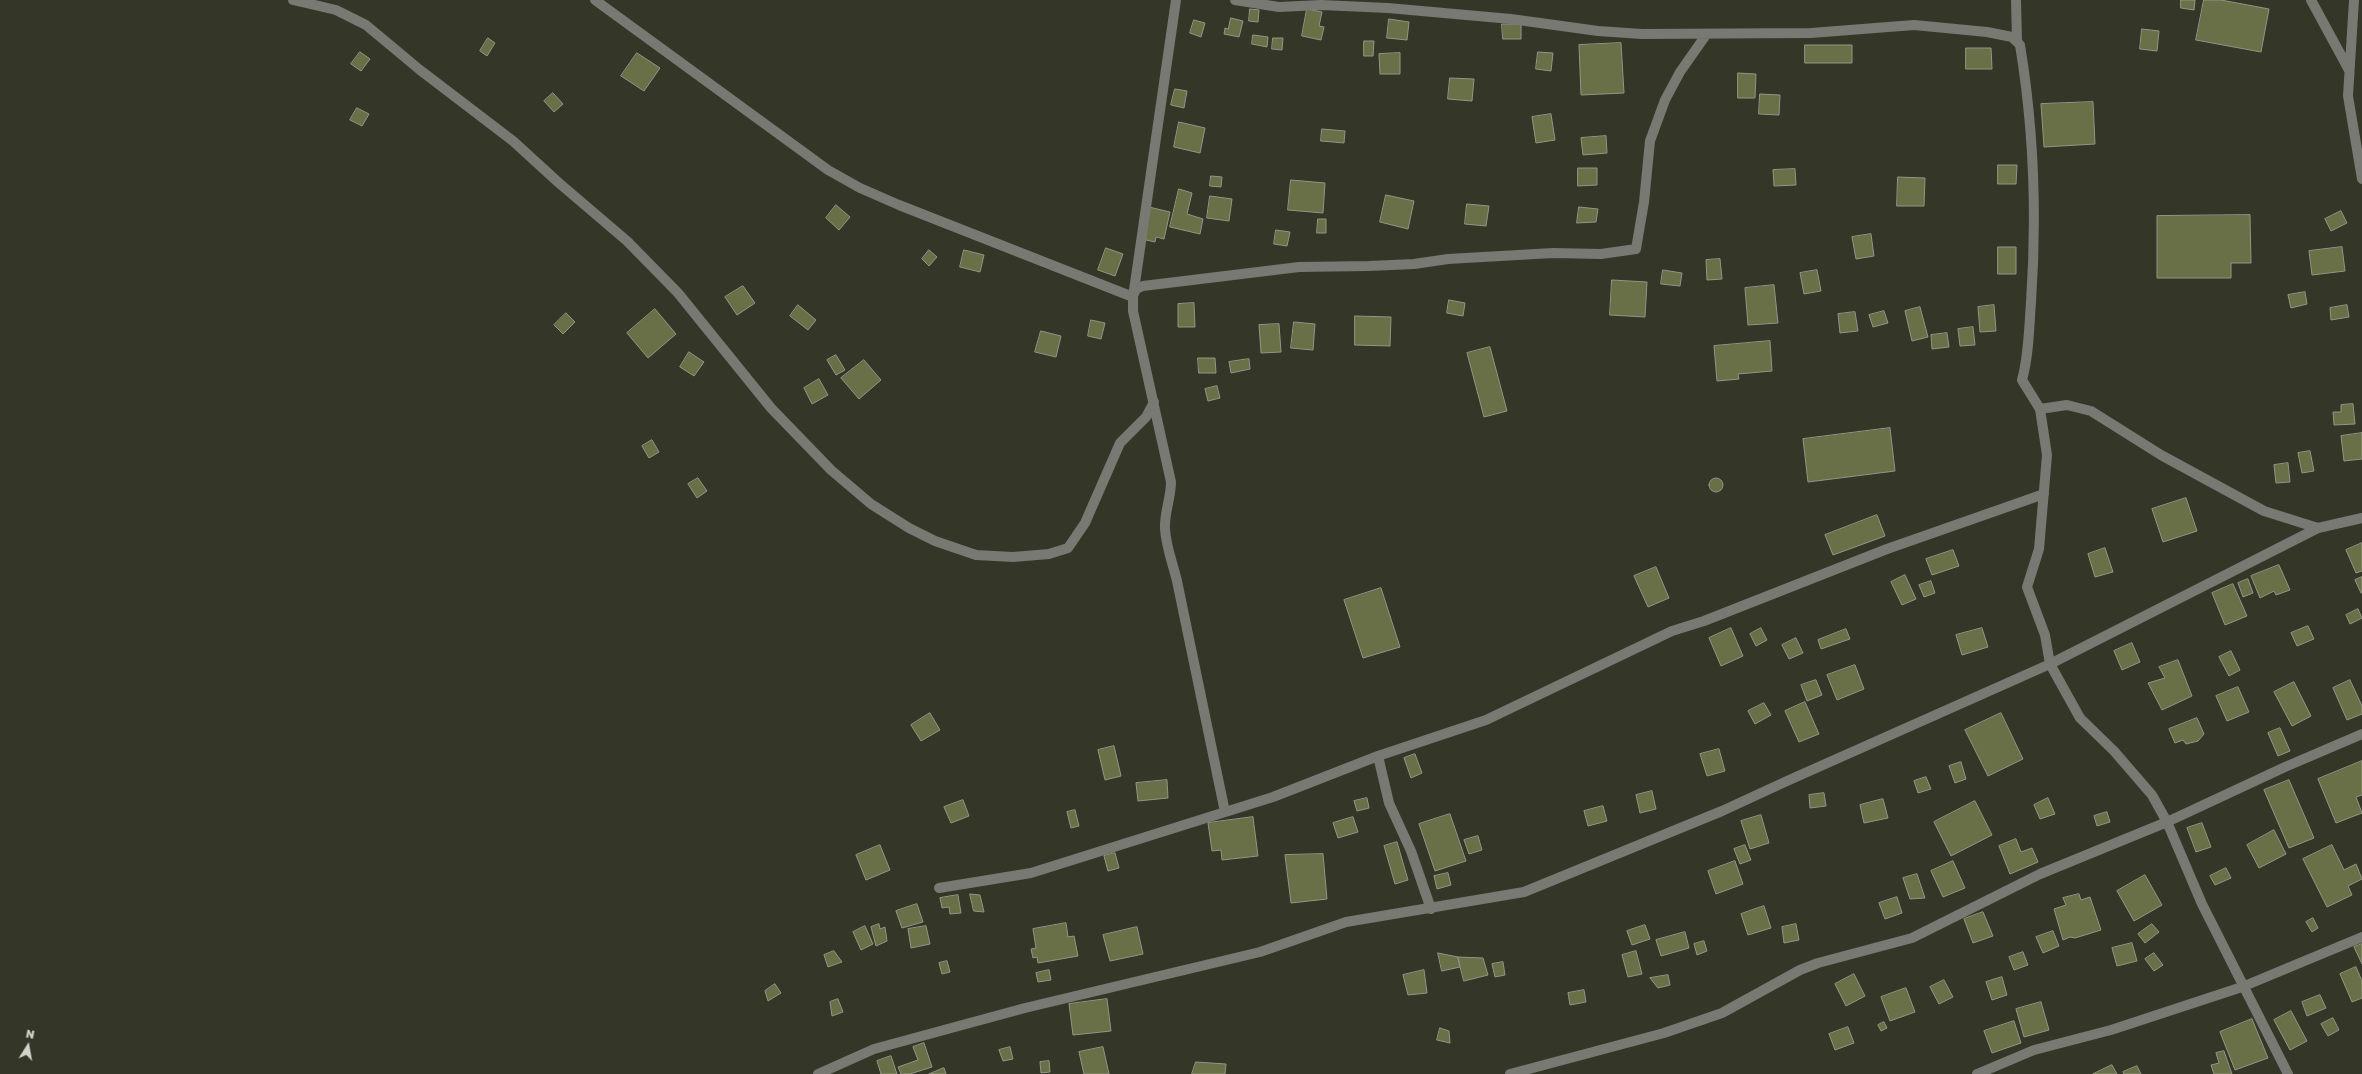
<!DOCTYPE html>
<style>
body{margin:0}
#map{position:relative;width:2362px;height:1074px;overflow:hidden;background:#343628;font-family:"Golos Text",sans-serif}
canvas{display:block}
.north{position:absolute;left:8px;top:1026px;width:40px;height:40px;-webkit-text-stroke:3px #343628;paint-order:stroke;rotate:11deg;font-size:11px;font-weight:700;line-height:16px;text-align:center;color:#d2d4cb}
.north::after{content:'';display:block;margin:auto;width:14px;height:18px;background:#d2d4cb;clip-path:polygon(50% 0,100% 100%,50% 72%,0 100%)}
</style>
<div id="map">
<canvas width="2362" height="1074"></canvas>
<div class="north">N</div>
</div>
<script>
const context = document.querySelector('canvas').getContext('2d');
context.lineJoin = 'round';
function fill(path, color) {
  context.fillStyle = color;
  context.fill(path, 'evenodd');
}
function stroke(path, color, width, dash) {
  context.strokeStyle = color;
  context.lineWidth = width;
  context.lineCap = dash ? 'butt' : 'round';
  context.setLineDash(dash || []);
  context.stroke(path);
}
const building = new Path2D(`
 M 2181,0 L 2195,0 L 2194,10 L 2181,8 Z
 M 2204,0 L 2221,0 L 2269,9 L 2261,52 L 2196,40 Z
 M 1250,9 L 1259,10 L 1258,22 L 1249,21 Z
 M 1307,9 L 1322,12 L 1319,26 L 1324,27 L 1321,40 L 1302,36 Z
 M 1231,18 L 1243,21 L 1239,37 L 1224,34 L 1225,28 L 1228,29 Z
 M 1389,19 L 1409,22 L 1407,40 L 1387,38 Z
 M 1194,20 L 1205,23 L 1201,37 L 1190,33 Z
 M 1502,24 L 1521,24 L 1521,39 L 1503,39 Z
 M 2142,29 L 2159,31 L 2157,51 L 2140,49 Z
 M 1253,35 L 1268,37 L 1267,47 L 1252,44 Z
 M 488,38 L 495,43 L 487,56 L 480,51 Z
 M 1273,38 L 1283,38 L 1282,50 L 1272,49 Z
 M 1364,41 L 1374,41 L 1373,56 L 1364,56 Z
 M 1621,43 L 1624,93 L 1581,95 L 1579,45 Z
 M 1805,45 L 1852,45 L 1852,63 L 1805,63 Z
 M 1966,48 L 1991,48 L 1992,69 L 1966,69 Z
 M 360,52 L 370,59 L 361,71 L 351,64 Z
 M 1538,52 L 1553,53 L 1551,71 L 1536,69 Z
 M 637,53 L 660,68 L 644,91 L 621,76 Z
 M 1400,53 L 1400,74 L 1380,74 L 1379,54 Z
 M 1738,73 L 1756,74 L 1755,98 L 1738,98 Z
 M 1450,78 L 1474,79 L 1472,101 L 1448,99 Z
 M 1175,89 L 1187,91 L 1184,108 L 1171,105 Z
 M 553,93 L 563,104 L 554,112 L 544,101 Z
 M 1760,94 L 1780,95 L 1779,115 L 1759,114 Z
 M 2093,102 L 2095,144 L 2044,147 L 2041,104 Z
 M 357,108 L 369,114 L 362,126 L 350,120 Z
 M 1551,114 L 1555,140 L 1536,143 L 1532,117 Z
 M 1179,122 L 1205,128 L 1200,153 L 1174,147 Z
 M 1322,129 L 1345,131 L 1344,143 L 1321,141 Z
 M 1606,136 L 1607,153 L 1583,155 L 1581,138 Z
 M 1998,165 L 2017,165 L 2016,184 L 1998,184 Z
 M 1578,168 L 1597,168 L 1597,185 L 1578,186 Z
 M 1795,169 L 1796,185 L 1774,186 L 1773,170 Z
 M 1211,176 L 1222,177 L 1221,187 L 1210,186 Z
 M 1898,177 L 1925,178 L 1924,206 L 1897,206 Z
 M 1291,180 L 1325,183 L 1323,213 L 1288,210 Z
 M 1179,189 L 1192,193 L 1187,214 L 1203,219 L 1200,234 L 1170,227 Z
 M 1386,195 L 1414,201 L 1408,229 L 1380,222 Z
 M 1210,196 L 1232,199 L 1229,221 L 1207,218 Z
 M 1467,204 L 1489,206 L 1486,226 L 1465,224 Z
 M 836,205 L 850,217 L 839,230 L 826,218 Z
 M 1149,207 L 1170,212 L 1164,239 L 1156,237 L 1155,242 L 1142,239 Z
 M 1579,207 L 1598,209 L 1596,222 L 1577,223 Z
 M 2341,211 L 2347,223 L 2331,231 L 2325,219 Z
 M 2250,215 L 2251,263 L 2231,263 L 2231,278 L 2157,278 L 2157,216 Z
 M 1318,219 L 1326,219 L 1326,233 L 1317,233 Z
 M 1276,230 L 1290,232 L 1287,246 L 1274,244 Z
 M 1871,234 L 1874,256 L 1856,259 L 1852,237 Z
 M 1998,247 L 2016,247 L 2016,274 L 1998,274 Z
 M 2342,247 L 2345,271 L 2312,275 L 2309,251 Z
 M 1106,248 L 1123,254 L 1115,276 L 1098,270 Z
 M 929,250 L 937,257 L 929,266 L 922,259 Z
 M 964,250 L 984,255 L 980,272 L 960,267 Z
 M 1720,259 L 1722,279 L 1707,280 L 1706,260 Z
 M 1663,270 L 1682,273 L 1680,286 L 1661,284 Z
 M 1817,270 L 1821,291 L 1804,294 L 1800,273 Z
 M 1612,280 L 1647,282 L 1645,317 L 1610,315 Z
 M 1774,285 L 1778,323 L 1748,325 L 1745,288 Z
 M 743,286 L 755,303 L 737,315 L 725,297 Z
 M 2305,292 L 2307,304 L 2291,308 L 2288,295 Z
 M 1449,300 L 1465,303 L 1463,316 L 1447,313 Z
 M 1194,303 L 1195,327 L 1178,327 L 1178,304 Z
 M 798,305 L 816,320 L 808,330 L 790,316 Z
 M 1994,305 L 1996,331 L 1980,332 L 1978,307 Z
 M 2347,305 L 2349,317 L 2331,320 L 2330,308 Z
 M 1920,307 L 1928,337 L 1912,341 L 1905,311 Z
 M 655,309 L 676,334 L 648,358 L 627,333 Z
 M 1884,311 L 1888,323 L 1873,327 L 1869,315 Z
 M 1855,312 L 1858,331 L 1840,333 L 1838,314 Z
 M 566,313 L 575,322 L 563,334 L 554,325 Z
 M 1355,316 L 1391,317 L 1390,346 L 1355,345 Z
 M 1091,320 L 1105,323 L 1101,339 L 1088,336 Z
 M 1294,322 L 1315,324 L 1313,350 L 1291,348 Z
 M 1279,324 L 1281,352 L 1261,353 L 1259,325 Z
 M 1973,327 L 1975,345 L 1960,346 L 1958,329 Z
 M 1041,331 L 1061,336 L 1056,357 L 1035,352 Z
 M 1947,333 L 1949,347 L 1932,349 L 1931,335 Z
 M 1770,341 L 1772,371 L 1738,374 L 1739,379 L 1717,381 L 1714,346 Z
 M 1490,347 L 1507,411 L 1484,417 L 1467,353 Z
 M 689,352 L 704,362 L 694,376 L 680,367 Z
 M 836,355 L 845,370 L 836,375 L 827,360 Z
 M 1198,358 L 1215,358 L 1216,373 L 1199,373 Z
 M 1249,359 L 1250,369 L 1231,373 L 1229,362 Z
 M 864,360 L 881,380 L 859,399 L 841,378 Z
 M 819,379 L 828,395 L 812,404 L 804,388 Z
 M 1217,386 L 1220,398 L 1208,401 L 1205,389 Z
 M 2353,404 L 2355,424 L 2334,425 L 2333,412 L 2341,412 L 2341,405 Z
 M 1890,428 L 1895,471 L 1808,482 L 1803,439 Z
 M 2362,433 L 2362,459 L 2344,461 L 2341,436 Z
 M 652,440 L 659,452 L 649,458 L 642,446 Z
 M 2310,451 L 2314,471 L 2302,473 L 2298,453 Z
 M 2288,463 L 2290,482 L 2276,483 L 2274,465 Z
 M1709 485a7 7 0 1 1 14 0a7 7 0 1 1-14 0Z
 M 698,478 L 707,491 L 697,498 L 688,484 Z
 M 2186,498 L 2197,531 L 2163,542 L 2152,509 Z
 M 1877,515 L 1885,536 L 1833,555 L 1825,535 Z
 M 2362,543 L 2362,571 L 2356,573 L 2346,550 Z
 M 2105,548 L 2113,572 L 2095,577 L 2088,554 Z
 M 1953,550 L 1959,566 L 1932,575 L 1926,559 Z
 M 2279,565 L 2290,590 L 2276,595 L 2274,591 L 2260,598 L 2251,576 Z
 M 1656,567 L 1669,598 L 1648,607 L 1634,576 Z
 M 1905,575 L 1916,599 L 1902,605 L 1891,582 Z
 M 2362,577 L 2362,593 L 2361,593 L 2355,580 Z
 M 2248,579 L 2253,593 L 2243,597 L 2238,583 Z
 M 1931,581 L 1935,593 L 1924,597 L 1919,585 Z
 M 2233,584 L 2247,616 L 2225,625 L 2212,593 Z
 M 1381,588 L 1400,647 L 1363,658 L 1344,600 Z
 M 2358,609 L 2362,618 L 2350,624 L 2346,615 Z
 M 2308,626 L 2314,639 L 2297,646 L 2291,633 Z
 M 1731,628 L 1743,656 L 1721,666 L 1709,638 Z
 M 1761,628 L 1767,640 L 1756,646 L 1750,634 Z
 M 1982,628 L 1988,647 L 1962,655 L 1956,635 Z
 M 1846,629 L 1850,639 L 1821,649 L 1818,640 Z
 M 1796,638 L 1803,653 L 1789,659 L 1782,645 Z
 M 2132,643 L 2140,662 L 2122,670 L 2114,651 Z
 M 2231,651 L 2240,670 L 2229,676 L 2219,657 Z
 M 2178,660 L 2192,696 L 2162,710 L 2148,683 L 2165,678 L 2159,667 Z
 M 1855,665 L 1864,689 L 1837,700 L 1827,675 Z
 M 1816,680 L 1822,695 L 1807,701 L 1801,685 Z
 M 2350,680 L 2362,706 L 2362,714 L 2347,720 L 2333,688 Z
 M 2294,682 L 2311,716 L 2292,726 L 2274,692 Z
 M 2238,687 L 2249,712 L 2227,721 L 2216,696 Z
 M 1805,702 L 1819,734 L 1799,742 L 1785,711 Z
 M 1764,703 L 1771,715 L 1755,724 L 1748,711 Z
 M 930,713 L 940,730 L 921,741 L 911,725 Z
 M 2001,713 L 2023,759 L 1988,776 L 1965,730 Z
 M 2197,718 L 2204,734 L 2198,741 L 2186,744 L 2183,740 L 2175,743 L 2169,729 Z
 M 2280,728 L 2290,751 L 2278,756 L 2268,733 Z
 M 1114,746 L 1121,776 L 1105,780 L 1098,750 Z
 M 1719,749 L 1725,771 L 1707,776 L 1700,754 Z
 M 1415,754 L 1422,773 L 1411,778 L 1404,758 Z
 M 2362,761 L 2362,795 L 2356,797 L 2362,813 L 2336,823 L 2318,779 Z
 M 1961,762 L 1966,779 L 1955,783 L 1949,766 Z
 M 1926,777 L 1931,789 L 1918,793 L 1914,781 Z
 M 1167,780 L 1168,798 L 1138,801 L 1136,783 Z
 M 2289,780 L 2314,838 L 2289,848 L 2264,790 Z
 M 1652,791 L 1656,809 L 1640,813 L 1636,795 Z
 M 1824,793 L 1826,806 L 1810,808 L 1809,795 Z
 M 1367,798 L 1369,808 L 1357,811 L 1354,801 Z
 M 2048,798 L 2055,814 L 2040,819 L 2034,805 Z
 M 1883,799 L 1888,818 L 1864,823 L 1860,805 Z
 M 963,800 L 969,816 L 951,823 L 944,807 Z
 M 1975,801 L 1992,835 L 1951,856 L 1934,822 Z
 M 1603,806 L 1607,821 L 1588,826 L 1584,811 Z
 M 1075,810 L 1079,826 L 1071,828 L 1067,812 Z
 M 2107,812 L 2110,822 L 2097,826 L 2094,816 Z
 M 1450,814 L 1466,861 L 1435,871 L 1419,824 Z
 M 1761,815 L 1769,843 L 1750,849 L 1741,821 Z
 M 1253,817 L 1258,856 L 1222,860 L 1221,850 L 1212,851 L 1208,823 Z
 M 1353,817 L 1358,832 L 1338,838 L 1333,823 Z
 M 2202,823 L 2211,847 L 2196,852 L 2187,828 Z
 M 2274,830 L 2286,854 L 2259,868 L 2247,845 Z
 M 1478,836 L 1482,850 L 1469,854 L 1464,840 Z
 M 2016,839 L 2021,852 L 2032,848 L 2038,862 L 2010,874 L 1999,846 Z
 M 1397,842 L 1408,880 L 1395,884 L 1384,846 Z
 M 880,845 L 890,870 L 866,880 L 856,855 Z
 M 1745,845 L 1751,860 L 1740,864 L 1734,849 Z
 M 2332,845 L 2344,870 L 2356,864 L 2362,879 L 2348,886 L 2352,895 L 2327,907 L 2303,859 Z
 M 1115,853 L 1119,868 L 1108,871 L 1104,856 Z
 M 1323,854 L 1327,899 L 1291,903 L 1285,855 Z
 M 1735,861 L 1743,884 L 1716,894 L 1708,871 Z
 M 1953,861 L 1965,888 L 1943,897 L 1931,871 Z
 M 2226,868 L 2231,878 L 2215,885 L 2210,876 Z
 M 1448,873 L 1451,885 L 1437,889 L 1434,876 Z
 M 1917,874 L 1925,898 L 1910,899 L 1903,878 Z
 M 2145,875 L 2162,905 L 2134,921 L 2117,891 Z
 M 970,894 L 980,895 L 984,912 L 974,911 Z
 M 2079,894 L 2081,900 L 2090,897 L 2101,930 L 2075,938 L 2070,937 L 2063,940 L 2054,909 L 2066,905 L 2063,898 Z
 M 958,895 L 961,913 L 950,914 L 949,907 L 942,908 L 940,898 Z
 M 1897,897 L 1902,913 L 1885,919 L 1879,903 Z
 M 917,904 L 923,922 L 902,928 L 896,911 Z
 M 1764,906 L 1771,928 L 1748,935 L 1741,914 Z
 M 1983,912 L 1993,936 L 1973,943 L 1964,919 Z
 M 2313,918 L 2318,928 L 2312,932 L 2306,922 Z
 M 1066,923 L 1068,937 L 1074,936 L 1078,956 L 1038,963 L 1037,957 L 1033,958 L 1031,949 L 1036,948 L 1033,929 Z
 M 879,924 L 880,929 L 885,927 L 887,941 L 876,946 L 871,927 Z
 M 1796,924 L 1799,940 L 1784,943 L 1782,927 Z
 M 2152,924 L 2159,932 L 2145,943 L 2138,934 Z
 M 1645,925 L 1650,939 L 1632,945 L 1627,931 Z
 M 865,926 L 873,944 L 861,950 L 853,932 Z
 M 926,926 L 930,944 L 911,948 L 908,929 Z
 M 1137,927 L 1143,954 L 1110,961 L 1103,935 Z
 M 2053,931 L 2059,946 L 2043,953 L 2036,937 Z
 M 1685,932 L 1689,948 L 1661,956 L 1656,940 Z
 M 1704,941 L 1707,951 L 1697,955 L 1694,944 Z
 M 2132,943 L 2137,961 L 2117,966 L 2112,948 Z
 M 2362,944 L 2362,964 L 2354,947 Z
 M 834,951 L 842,962 L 828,967 L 824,955 Z
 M 1636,951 L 1642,974 L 1628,977 L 1622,955 Z
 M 2023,952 L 2028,965 L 2014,970 L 2009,957 Z
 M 1438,953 L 1458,957 L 1460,967 L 1442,971 Z
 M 2154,953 L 2163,965 L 2154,971 L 2145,959 Z
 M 1458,957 L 1483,958 L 1488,975 L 1464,981 Z
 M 947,961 L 950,972 L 942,974 L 939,963 Z
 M 1503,962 L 1505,975 L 1495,977 L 1492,964 Z
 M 2356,967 L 2362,981 L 2362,998 L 2352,1002 L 2340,974 Z
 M 1049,970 L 1051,980 L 1038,982 L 1036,973 Z
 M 1424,970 L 1427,993 L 1408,995 L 1403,975 Z
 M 1854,974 L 1865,996 L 1846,1006 L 1835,984 Z
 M 1668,975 L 1670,985 L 1658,988 L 1650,978 Z
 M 2002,977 L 2007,995 L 1992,1000 L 1986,982 Z
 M 1944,980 L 1953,997 L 1939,1004 L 1930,987 Z
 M 775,984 L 781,993 L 768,1001 L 765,991 Z
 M 1906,988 L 1915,1012 L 1890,1021 L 1881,997 Z
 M 1584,990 L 1586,1002 L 1570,1005 L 1568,993 Z
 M 2320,995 L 2326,1008 L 2307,1016 L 2302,1002 Z
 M 838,999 L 843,1012 L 832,1016 L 830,1002 Z
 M 1107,999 L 1111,1031 L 1073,1035 L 1069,1004 Z
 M 2041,1002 L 2049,1030 L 2024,1037 L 2016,1009 Z
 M 2291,1011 L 2307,1041 L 2290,1050 L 2274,1020 Z
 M 2333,1018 L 2339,1030 L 2328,1036 L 2321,1024 Z
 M 2252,1019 L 2268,1058 L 2235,1070 L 2220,1032 Z
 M 2014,1021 L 2021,1043 L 1992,1053 L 1984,1031 Z
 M 1884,1022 L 1887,1028 L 1881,1031 L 1878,1025 Z
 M 1848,1027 L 1854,1043 L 1835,1050 L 1829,1034 Z
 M 1440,1028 L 1449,1031 L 1450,1043 L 1437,1040 Z
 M 924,1043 L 932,1067 L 910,1074 L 901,1074 L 898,1067 L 918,1060 L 913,1047 Z
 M 1010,1047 L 1013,1059 L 1003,1061 L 999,1050 Z
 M 1103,1047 L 1109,1074 L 1084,1074 L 1079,1052 Z
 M 2224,1051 L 2232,1074 L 2214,1074 L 2211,1065 L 2219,1063 L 2216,1053 Z
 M 891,1056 L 897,1074 L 881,1074 L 877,1061 Z
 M 1049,1061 L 1050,1072 L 1041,1073 L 1040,1062 Z
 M 1196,1062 L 1226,1064 L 1225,1074 L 1192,1074 Z
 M 2112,1065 L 2117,1074 L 2093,1074 Z
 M 2137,1066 L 2141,1074 L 2124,1074 L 2123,1072 Z
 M 944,1068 L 946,1074 L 929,1074 Z`);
fill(building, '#696f46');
stroke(building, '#939685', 1);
stroke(new Path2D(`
 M 293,0 L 336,10 L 366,25 L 420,70 L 513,141 L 559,183 L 627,241 L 678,293 L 771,408 L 831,470 L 871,504 L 909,528 L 935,541 L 976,555 L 1013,557 L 1049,554 L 1068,548 L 1085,523 L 1120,443 L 1146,417 L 1154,402
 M 595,0 L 828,170 L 860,188 L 899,205 L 1133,297
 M 1176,0 L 1133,297 L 1133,311 L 1171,482 C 1171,498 1164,513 1165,529 C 1166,547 1173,564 1177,581 L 1225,812
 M 1235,0 L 1279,7 L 1321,5 L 1388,8 L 1511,19 L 1598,31 L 1642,34 L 1811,33 L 1914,25 L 1987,32 L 2012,37 L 2020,45 C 2034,130 2037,215 2031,302 C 2029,328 2029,354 2022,380 L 2040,409 L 2047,455 L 2039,549 L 2027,587 L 2045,635 L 2050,664 L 2080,718 L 2114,751 L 2152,795 L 2167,822 L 2202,904 L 2288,1074
 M 2016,0 L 2017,40
 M 2311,0 L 2349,70
 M 2354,0 L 2348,96 L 2362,179
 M 1133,296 L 1136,289 L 1143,286 L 1299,267 L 1369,266 L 1414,264 L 1448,259 L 1553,253 L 1601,254 L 1636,249 L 1644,202 L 1650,141 L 1665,100 L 1680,72 L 1706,35
 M 2040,409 L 2067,405 L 2091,411 L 2161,455 L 2264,511 L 2318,528
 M 1378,756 L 1389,803 L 1411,851 L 1431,909
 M 939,888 L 1031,873 L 1273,797 L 1378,756 L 1486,720 L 1672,631 L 1704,621 L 1887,549 L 2044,494
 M 818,1074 L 874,1049 L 1025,1008 L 1260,952 L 1346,922 L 1524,892 L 1722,811 L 1787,781 L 2050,664 L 2318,528 L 2362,518
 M 1510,1074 L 1664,1033 L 1722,1013 L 1800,970 L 1818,963 L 1912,938 L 2040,874 L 2167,822 L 2285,767 L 2362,734
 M 1977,1074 L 2034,1050 L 2111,1030 L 2242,987 L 2362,937`), '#777972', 10);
</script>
